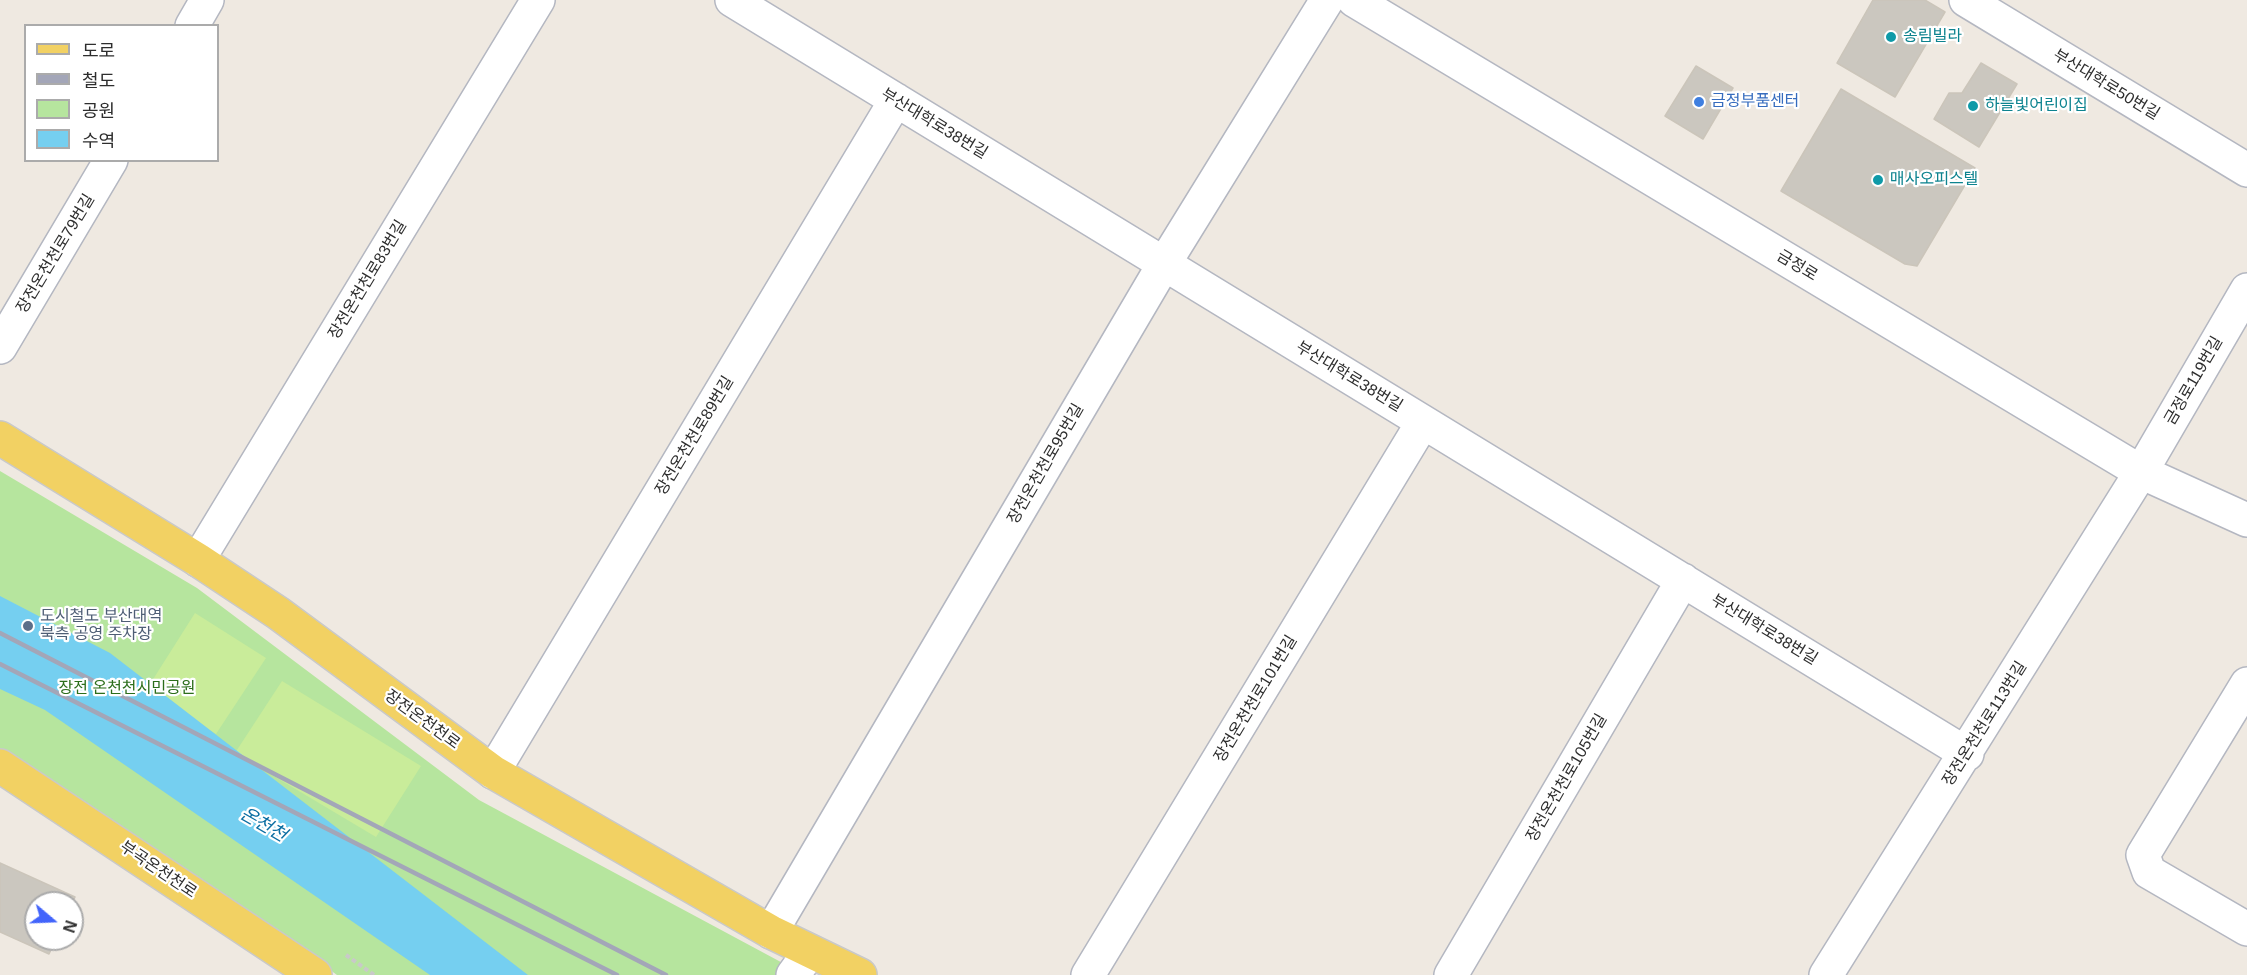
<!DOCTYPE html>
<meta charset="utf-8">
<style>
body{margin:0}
#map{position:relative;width:2247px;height:975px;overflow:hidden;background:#efe9e1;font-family:Arial,"Noto Sans KR",sans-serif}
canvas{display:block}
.legend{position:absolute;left:24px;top:24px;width:195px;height:138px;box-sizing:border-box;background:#fff;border:2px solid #ababab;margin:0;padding:8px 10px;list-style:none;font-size:18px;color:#2e2e2e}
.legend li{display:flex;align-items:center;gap:12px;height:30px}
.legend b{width:30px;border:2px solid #ababab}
.north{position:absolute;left:24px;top:891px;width:60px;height:60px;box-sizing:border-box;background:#fff;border:2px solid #ababab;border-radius:50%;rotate:109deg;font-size:16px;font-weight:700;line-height:24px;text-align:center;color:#2e2e2e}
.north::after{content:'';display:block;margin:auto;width:21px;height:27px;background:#4264fb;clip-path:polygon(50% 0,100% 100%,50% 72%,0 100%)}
</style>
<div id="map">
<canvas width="2247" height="975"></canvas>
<ul class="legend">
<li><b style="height:8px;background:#f2d163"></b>도로</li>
<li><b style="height:8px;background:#a3a6b8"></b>철도</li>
<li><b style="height:16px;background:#b6e59e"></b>공원</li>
<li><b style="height:16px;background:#75cff0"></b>수역</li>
</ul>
<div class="north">N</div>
</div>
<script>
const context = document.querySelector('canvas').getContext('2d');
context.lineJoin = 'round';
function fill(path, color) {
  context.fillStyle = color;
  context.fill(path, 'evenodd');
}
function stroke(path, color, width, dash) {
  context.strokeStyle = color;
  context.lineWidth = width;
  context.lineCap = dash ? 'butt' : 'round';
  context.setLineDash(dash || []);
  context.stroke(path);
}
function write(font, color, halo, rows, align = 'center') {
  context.font = font + ' Arial,"Noto Sans KR",sans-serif';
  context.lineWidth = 4.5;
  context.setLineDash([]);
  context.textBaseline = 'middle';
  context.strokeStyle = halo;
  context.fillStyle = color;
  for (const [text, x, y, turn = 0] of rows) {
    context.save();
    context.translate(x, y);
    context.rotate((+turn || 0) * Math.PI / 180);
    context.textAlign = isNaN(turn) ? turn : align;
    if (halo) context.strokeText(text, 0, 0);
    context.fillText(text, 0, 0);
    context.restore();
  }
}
fill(new Path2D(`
 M 0,471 L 197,588 L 479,800 L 805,975 L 337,975 L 288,939 L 0,754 Z`), '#b6e59e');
fill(new Path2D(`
 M 195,613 L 266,658 L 216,734 L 145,692 Z
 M 282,681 L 421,766 L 376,837 L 235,753 Z`), '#c9ec9a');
fill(new Path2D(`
 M 0,596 L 110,653 L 528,975 L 430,975 L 45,710 L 0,689 Z`), '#75cff0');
const building = new Path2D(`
 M 1873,0 L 1925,0 L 1945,12 L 1895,97 L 1837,63 Z
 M 1981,63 L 2017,84 L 1979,147 L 1934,119 L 1949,93 L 1962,93 Z
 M 1696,66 L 1733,88 L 1703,139 L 1665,116 Z
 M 1841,89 L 1975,168 L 1917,266 L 1905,264 L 1781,191 Z
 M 0,863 L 75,897 L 72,903 L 36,903 L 36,939 L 56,939 L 49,954 L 0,932 Z`);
fill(building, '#cbc7bf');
stroke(building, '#cbc5ba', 1.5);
const minor = new Path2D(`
 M 732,0 L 1967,754
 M 1354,0 L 2141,472 L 2247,520
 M 1966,0 L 2247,170
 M 192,26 L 207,0
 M 0,347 L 111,160
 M 198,560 L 538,0
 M 2247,684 L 2143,855 L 2149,872 L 2247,929
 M 493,772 L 896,100
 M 771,932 L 1164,264 L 1327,0
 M 793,975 L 809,953
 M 1088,975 L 1423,422
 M 1451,975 L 1683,580
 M 1826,975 L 2141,472 L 2247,290`);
const major = new Path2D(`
 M 0,438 L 198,560 L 278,613 L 493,772 L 771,932 L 860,975
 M 0,766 L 315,975`);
stroke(minor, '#b4b7c1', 36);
stroke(major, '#c9c9c9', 36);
stroke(new Path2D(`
 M 346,955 L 374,975`), '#c9c9c9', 4, [4.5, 3]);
stroke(minor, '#fff', 33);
stroke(major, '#f2d163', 33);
stroke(new Path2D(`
 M 0,633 L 666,975
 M 0,664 L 617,975`), '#a3a6b8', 4.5);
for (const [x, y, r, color] of [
 [1891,37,6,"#0f9aa8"],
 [1699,102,6,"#3f7fe0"],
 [1973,106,6,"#0f9aa8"],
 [1878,180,6,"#0f9aa8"],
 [28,626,6,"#5c6f8a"]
]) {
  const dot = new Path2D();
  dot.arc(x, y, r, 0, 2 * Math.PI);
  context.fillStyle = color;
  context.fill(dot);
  stroke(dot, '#fff', 2);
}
write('16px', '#0d838f', '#fff', [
 ["송림빌라",1903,37],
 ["하늘빛어린이집",1985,106],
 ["매사오피스텔",1890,180]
], 'left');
write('16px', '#2e2e2e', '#fff', [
 ["부산대학로50번길",2106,85,31],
 ["부산대학로38번길",934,124,31],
 ["장전온천천로79번길",56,254,-59],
 ["금정로",1797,266,31],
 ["장전온천천로83번길",368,280,-59],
 ["부산대학로38번길",1349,377,31],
 ["금정로119번길",2194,381,-60],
 ["장전온천천로89번길",695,436,-59],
 ["장전온천천로95번길",1046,464,-60],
 ["부산대학로38번길",1764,630,31],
 ["장전온천천로101번길",1256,699,-59],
 ["장전온천천로",422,720,36],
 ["장전온천천로113번길",1985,724,-58],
 ["장전온천천로105번길",1567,778,-60],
 ["부곡온천천로",158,870,34]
]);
write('16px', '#366cbe', '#fff', [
 ["금정부품센터",1711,102]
], 'left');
write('16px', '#4e5e75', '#fff', [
 ["도시철도 부산대역",40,617],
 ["북측 공영 주차장",40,635]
], 'left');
write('16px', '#2c6e1b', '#fff', [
 ["장전 온천천시민공원",127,689]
]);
write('italic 18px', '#0d6fa3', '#fff', [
 ["온천천",263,825,30]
]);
</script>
